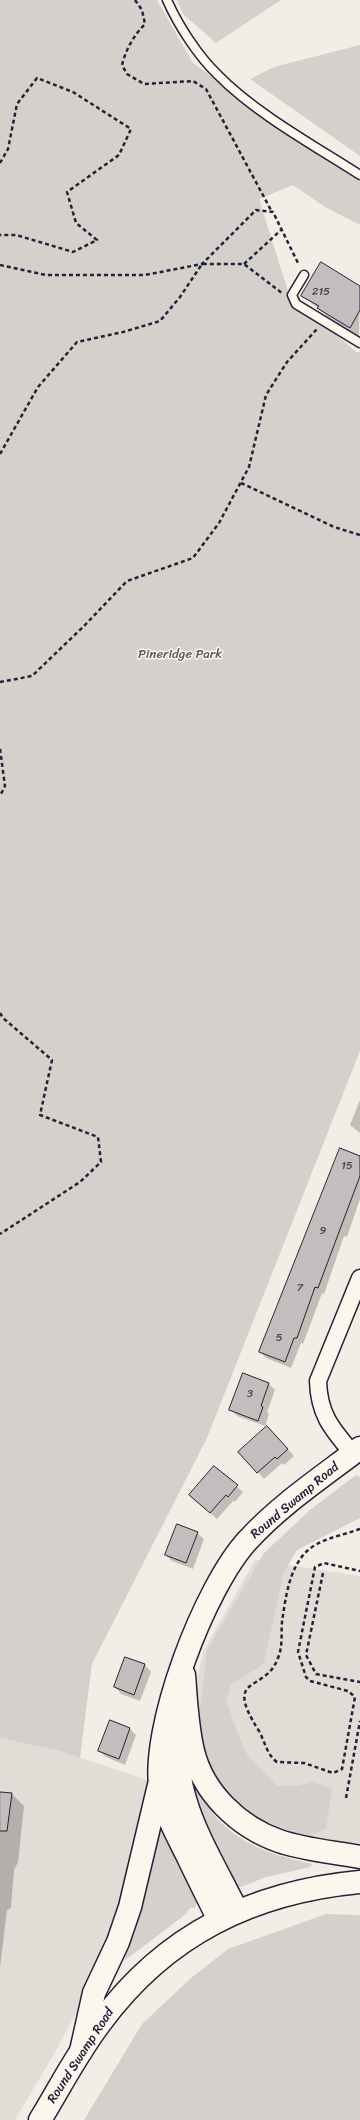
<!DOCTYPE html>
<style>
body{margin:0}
canvas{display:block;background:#f2eee5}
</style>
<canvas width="360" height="2120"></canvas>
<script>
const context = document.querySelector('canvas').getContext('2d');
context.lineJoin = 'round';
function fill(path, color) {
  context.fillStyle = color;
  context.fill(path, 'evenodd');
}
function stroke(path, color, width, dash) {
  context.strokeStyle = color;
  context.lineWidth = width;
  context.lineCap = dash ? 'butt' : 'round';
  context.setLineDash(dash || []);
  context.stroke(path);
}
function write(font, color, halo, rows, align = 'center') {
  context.font = font + ' Sriracha,sans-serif';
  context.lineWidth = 3;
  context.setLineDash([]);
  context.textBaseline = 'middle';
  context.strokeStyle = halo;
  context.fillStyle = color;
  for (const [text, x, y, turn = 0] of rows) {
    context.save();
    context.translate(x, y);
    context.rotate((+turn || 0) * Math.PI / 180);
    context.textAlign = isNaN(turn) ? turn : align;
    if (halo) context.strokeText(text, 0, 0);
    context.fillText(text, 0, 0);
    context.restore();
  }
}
fill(new Path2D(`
 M 255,1560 L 360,1576 L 360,1852 L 281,1838 L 241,1815 L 190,1711 L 203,1652 Z
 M 0,1738 L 60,1751 L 150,1781 L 121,1913 L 96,1977 L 54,2054 L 15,2120 L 0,2120 Z`), '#e0dcd6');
fill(new Path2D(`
 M 0,0 L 157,0 L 193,63 L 360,182 L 360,225 L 325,207 L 293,185 L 259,199 L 289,294 L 356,352 L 360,352 L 360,1051 L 207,1438 L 92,1664 L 80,1758 L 60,1751 L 0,1738 Z
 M 177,0 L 281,0 L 216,43 L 183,14 Z
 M 360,45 L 360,156 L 250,79 L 274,67 Z
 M 356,1475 L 360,1477 L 360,1518 L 297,1550 L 284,1572 L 264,1662 L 258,1668 L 231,1684 L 226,1701 L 240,1739 L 248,1756 L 278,1786 L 298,1786 L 313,1782 L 332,1789 L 326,1829 L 306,1837 L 263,1823 L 217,1789 L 196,1746 L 207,1650 L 264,1553 L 310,1510 Z
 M 191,1785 C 200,1788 210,1810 217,1818 C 243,1847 275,1855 312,1864 L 311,1867 L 266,1877 L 241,1887 L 236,1887 L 196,1807 Z
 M 160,1825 L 197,1900 L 195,1908 L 190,1908 L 186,1914 L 124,1961 L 144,1894 Z
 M 326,1914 L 360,1915 L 360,2120 L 84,2120 L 142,2024 L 191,1978 L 228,1949 Z`), '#d4d1cc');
fill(new Path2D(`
 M 360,287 L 359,336 L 328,317 L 303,296 Z
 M 360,1100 L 360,1133 L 350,1125 Z
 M 360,1157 L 360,1199 L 347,1237 L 344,1236 L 324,1294 L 322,1293 L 303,1344 L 301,1343 L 291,1368 L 266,1358 L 260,1352 Z
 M 244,1374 L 269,1384 L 275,1390 L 267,1412 L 269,1414 L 265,1426 L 237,1416 L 231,1409 Z
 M 274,1434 L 294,1456 L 284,1465 L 282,1463 L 264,1479 L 240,1452 Z
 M 214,1467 L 243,1492 L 235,1502 L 233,1501 L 217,1519 L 197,1501 Z
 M 197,1533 L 204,1539 L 193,1569 L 172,1561 L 166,1555 Z
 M 126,1658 L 145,1665 L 151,1672 L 140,1701 L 121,1694 L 115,1687 Z
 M 130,1729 L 136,1735 L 125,1765 L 106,1757 L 99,1751 Z
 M 0,1792 L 12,1794 L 24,1806 L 18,1862 L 14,1870 L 11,1908 L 7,1910 L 0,1967 Z`), '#0003');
const building = new Path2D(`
 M 321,262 L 360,286 L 360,310 L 350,328 L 317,308 L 319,306 L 301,296 Z
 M 340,1148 L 360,1156 L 360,1176 L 318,1288 L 315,1287 L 297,1338 L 294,1338 L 285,1362 L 259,1352 Z
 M 243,1373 L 269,1383 L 261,1406 L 263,1407 L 258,1421 L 229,1410 Z
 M 267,1426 L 288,1449 L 277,1459 L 275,1457 L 257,1473 L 238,1452 Z
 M 214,1466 L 238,1485 L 228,1497 L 226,1495 L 210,1513 L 189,1495 Z
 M 177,1524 L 198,1532 L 186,1563 L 165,1555 Z
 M 125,1657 L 145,1664 L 134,1695 L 114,1687 Z
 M 110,1720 L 130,1728 L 119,1759 L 98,1751 Z
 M 0,1792 L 12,1793 L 7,1831 L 0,1831 Z`);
fill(building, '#c2bebe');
stroke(building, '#22223b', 1);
const service = new Path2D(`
 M 167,0 C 178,25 198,56 218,75 C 255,113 315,146 360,175
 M 304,275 L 292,295 L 296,304 L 360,343`);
const minor = new Path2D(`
 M 353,1454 C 332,1429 319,1415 318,1381 L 360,1278`);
const secondary = new Path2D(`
 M 184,1675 C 186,1700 187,1726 193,1751 C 203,1793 239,1827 279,1841 C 305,1850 334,1852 360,1857
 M 179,1728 C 177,1751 178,1777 185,1799 C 195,1835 220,1876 237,1911
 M 219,1920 C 208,1898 197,1876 187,1855 C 177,1835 166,1815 161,1793 C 149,1731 205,1586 248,1540 C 280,1505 322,1477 360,1448
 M 81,2051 L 94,1993 L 118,1942 L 130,1907 L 159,1785`);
const primary = new Path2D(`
 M 40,2120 C 60,2087 78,2052 101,2022 C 166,1934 253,1892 360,1882`);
stroke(service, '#22223b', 11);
stroke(minor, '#22223b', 19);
stroke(secondary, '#22223b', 25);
stroke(primary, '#22223b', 25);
stroke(new Path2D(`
 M 135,0 L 142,10 L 145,24 C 134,35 126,49 122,65 L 127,74 L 144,84 L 193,81 L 206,89 L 272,212
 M 0,163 L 8,149 L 17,104 L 37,78 L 73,92 L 131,129 L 119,155 L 67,192 L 76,223 L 97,240 L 73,252 L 16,235 L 0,235
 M 244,264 L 281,230
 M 0,265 L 46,275 L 145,275 L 202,264 L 256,210 L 273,212 L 299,265
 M 0,454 L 38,387 L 77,342 L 123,332 L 160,321 L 180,297 L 202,264 L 244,264 L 282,293
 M 241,483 L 334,527 L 360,535
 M 0,682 L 32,676 L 84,626 L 127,581 L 193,558 L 219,523 L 249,467 L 266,395 L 287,362 L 317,329
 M 0,749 L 5,786 L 0,796
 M 0,1013 L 3,1018 L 52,1060 L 40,1115 L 98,1137 L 101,1162 L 80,1182 L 0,1234
 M 360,1529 C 346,1534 330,1537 317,1544 C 290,1558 286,1595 282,1622 C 281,1634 283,1646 278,1658 C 265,1694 222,1673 259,1731 C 265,1742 267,1755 277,1762 L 304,1763 L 333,1773 L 342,1769 L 355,1697 L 348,1691 L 310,1681 L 306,1677 L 298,1652 L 315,1567 L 324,1563 L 360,1571
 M 323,1573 L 306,1655 L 316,1674 L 360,1682
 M 346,1798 L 360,1721`), '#22223b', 2.5, [4, 3]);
stroke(service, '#fbf7ec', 8);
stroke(minor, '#fbf7ec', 16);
stroke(secondary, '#fbf7ec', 22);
stroke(primary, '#fbf7ec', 22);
write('11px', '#4a495c', null, [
 ["215",321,292],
 ["15",347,1166],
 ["9",323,1231],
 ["7",300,1288],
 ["5",279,1338],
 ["3",250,1394]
]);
write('13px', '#575766', '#fbf7ec', [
 ["Pineridge Park",180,655]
]);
write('13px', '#22223b', '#fbf7ec', [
 ["Round Swamp Road",295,1501,-40],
 ["Round Swamp Road",81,2056,-57]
]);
</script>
